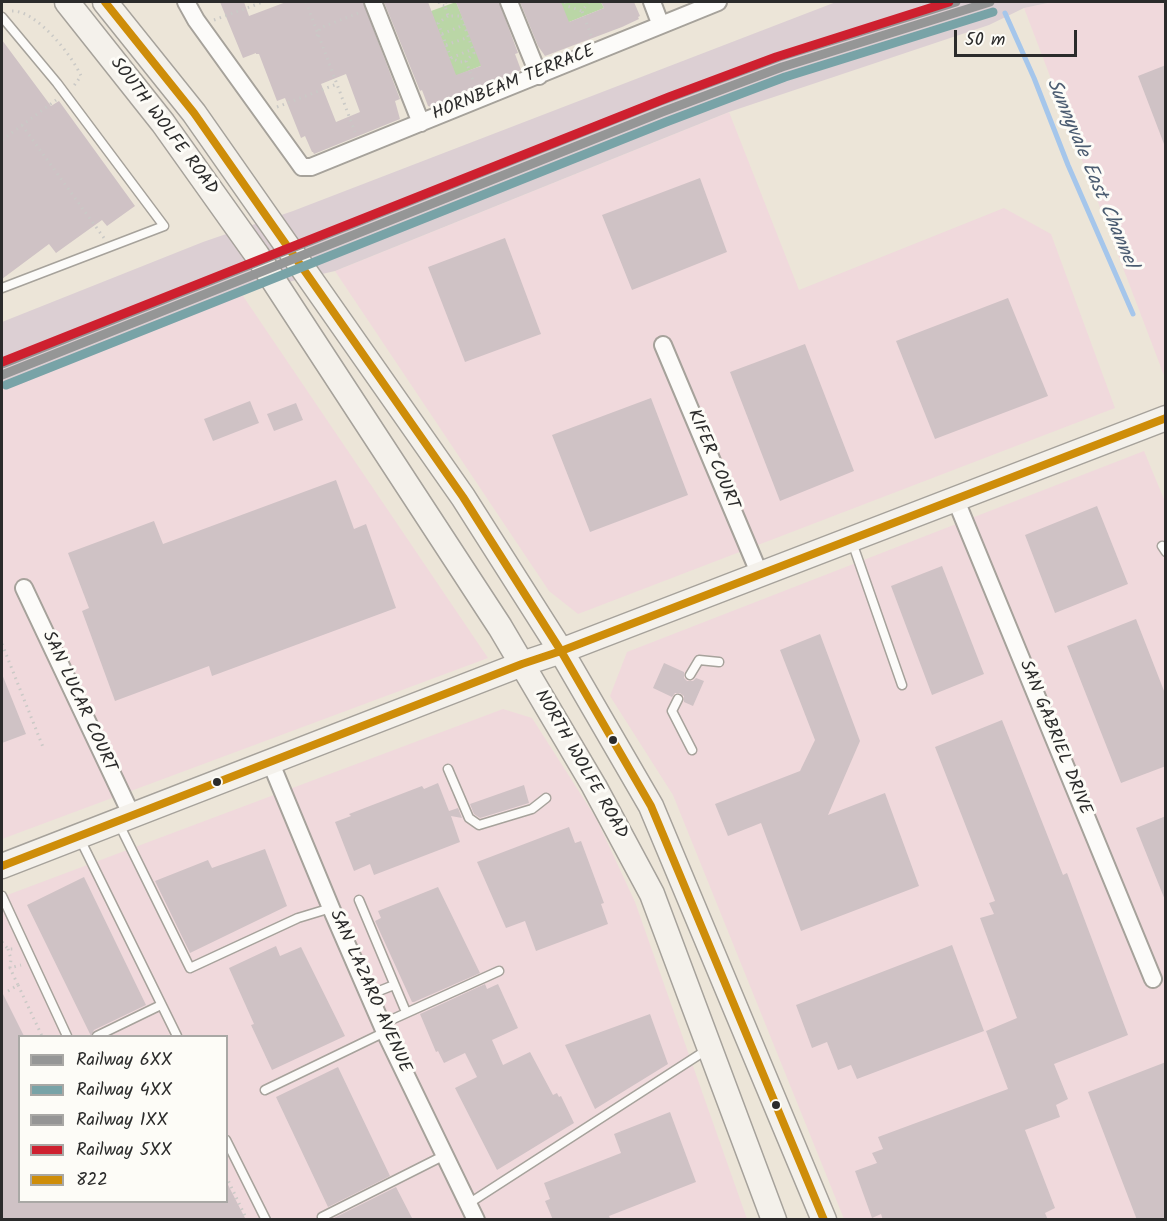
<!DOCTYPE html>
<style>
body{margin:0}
#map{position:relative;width:1167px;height:1221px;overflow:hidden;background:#ece5d8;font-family:Kalam,sans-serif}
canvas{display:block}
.frame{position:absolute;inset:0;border:3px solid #2b2b2b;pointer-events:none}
.legend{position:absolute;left:18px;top:1035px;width:210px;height:168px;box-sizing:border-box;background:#fdfcf7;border:2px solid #a9a8a5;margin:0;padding:8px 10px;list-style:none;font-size:18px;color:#2b2b2b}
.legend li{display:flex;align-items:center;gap:12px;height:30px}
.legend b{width:30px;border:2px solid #a9a8a5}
.scale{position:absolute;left:954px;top:30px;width:123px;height:27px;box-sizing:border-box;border:3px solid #2b2b2b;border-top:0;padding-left:8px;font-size:18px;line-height:21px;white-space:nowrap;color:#2b2b2b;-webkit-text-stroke:4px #fdfcf7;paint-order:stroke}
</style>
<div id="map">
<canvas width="1167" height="1221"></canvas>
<div class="frame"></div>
<ul class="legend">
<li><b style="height:8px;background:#959696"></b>Railway 6XX</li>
<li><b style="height:8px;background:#78a3a7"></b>Railway 4XX</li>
<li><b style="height:8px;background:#959595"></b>Railway 1XX</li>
<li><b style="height:8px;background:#ce202f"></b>Railway 5XX</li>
<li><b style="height:8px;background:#ce8d09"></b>822</li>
</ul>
<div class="scale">50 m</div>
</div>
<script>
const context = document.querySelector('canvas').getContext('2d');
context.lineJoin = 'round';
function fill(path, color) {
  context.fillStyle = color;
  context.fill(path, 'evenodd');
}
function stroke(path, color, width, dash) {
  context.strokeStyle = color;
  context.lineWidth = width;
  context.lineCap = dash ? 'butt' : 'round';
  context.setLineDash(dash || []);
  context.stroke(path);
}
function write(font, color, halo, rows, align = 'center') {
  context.font = font + ' Kalam,sans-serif';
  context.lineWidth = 6;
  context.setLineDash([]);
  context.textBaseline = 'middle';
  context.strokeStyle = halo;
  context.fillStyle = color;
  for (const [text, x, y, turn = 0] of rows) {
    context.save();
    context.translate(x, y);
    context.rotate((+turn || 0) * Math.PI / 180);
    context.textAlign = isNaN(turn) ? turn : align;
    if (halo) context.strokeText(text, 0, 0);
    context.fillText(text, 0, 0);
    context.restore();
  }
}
fill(new Path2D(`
 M 1052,2 L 1165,2 L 1165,378 L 1024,8 Z
 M 729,112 L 799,290 L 1004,208 L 1051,234 L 1115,408 L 578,614 L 549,591 L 335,271 Z
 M 241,293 L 488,658 L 2,839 L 2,388 Z
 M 1144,451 L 1166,504 L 1165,1219 L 844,1219 L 673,795 L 610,696 L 627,652 Z
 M 503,709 L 532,718 L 596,818 L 635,902 L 747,1219 L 2,1220 L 2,897 ZM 20,1036 L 226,1036 L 226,1202 L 20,1202 Z`), '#f0d9dc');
fill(new Path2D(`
 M 836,2 L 1052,2 L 1024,8 L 989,25 L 729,112 L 335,271 L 241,293 L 2,388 L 2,322 L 203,242 L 293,211 Z`), '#dccfd3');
fill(new Path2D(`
 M 456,2 L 483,65 L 453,77 L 431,11 Z
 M 554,2 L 601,2 L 604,8 L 564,24 Z`), '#bad6a6');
stroke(new Path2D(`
 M 1005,13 L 1034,78 L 1068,165 L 1133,314`), '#a5c6eb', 5);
fill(new Path2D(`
 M 220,2 L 244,2 L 249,16 L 286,2 L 363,2 L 400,99 L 395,101 L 400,119 L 314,154 L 313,152 L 312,152 L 305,136 L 301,138 L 285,98 L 277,101 L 259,54 L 256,54 L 256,53 L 243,58 ZM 346,74 L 360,112 L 336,122 L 321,84 Z
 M 384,2 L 428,2 L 456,75 L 481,66 L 456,2 L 499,2 L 518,53 L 515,54 L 521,70 L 431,107 L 428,106 L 422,90 L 420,91 Z
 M 520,2 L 561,2 L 569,22 L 604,8 L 601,2 L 634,2 L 640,16 L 638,17 L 639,19 L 622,27 L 545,56 L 538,46 Z
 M 2,40 L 51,106 L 59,101 L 135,206 L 107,226 L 102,220 L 56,253 L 49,244 L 2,279 Z
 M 1166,65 L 1166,144 L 1164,144 L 1138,76 Z
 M 700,178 L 727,252 L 632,290 L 602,215 Z
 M 505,238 L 541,334 L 465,362 L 428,267 Z
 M 1008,298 L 1048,396 L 935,439 L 896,341 Z
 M 805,344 L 854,471 L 780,501 L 730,372 Z
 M 651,398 L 688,495 L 590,532 L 552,435 Z
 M 250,401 L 259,423 L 213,441 L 204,419 Z
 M 296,403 L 303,420 L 274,431 L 267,414 Z
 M 336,480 L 354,529 L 366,524 L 396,608 L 212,676 L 209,666 L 115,701 L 82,611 L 89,608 L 68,553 L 154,521 L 163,544 Z
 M 1097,506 L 1128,584 L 1055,613 L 1025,535 Z
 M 942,566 L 984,674 L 932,695 L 891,586 Z
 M 1136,619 L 1166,696 L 1166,766 L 1121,783 L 1067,646 Z
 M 820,634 L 860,741 L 828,815 L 885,793 L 919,886 L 801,931 L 761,823 L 728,836 L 715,804 L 800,771 L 815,740 L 780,650 Z
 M 664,663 L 684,672 L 684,678 L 687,681 L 693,681 L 696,678 L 704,681 L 693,706 L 684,702 L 684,696 L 680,693 L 675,693 L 672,697 L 653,688 Z
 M 2,674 L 26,734 L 2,743 Z
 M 1002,720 L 1063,875 L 1067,873 L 1128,1035 L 1054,1064 L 1068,1099 L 1056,1105 L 1060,1117 L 1025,1130 L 1055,1208 L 1045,1213 L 1048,1220 L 883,1220 L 881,1214 L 872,1218 L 855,1171 L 877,1163 L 872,1153 L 883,1149 L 878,1137 L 1008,1089 L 986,1031 L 1017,1018 L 980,918 L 994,914 L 989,903 L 995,901 L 935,747 Z
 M 438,783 L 449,811 L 458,808 L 462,818 L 451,816 L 460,842 L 374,875 L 370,864 L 354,871 L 335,822 L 351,816 L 349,814 L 422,786 L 424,789 Z
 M 524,785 L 529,803 L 480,818 L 474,814 L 470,804 Z
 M 1166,816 L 1166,900 L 1165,900 L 1136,828 Z
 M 569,827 L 575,843 L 581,841 L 604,903 L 601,904 L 608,924 L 536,951 L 525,921 L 506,928 L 477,862 Z
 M 265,849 L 287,906 L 190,953 L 155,881 L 208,860 L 212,868 Z
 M 84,877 L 146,1005 L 94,1030 L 91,1036 L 27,905 Z
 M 438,887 L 480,973 L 414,1002 L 412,1002 L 375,921 L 381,918 L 378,911 Z
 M 952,945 L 984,1031 L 857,1079 L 851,1065 L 838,1070 L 827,1042 L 812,1048 L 796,1005 Z
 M 276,946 L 280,956 L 301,947 L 345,1036 L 272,1070 L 251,1025 L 254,1024 L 229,968 Z
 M 485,984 L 487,989 L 498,984 L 518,1028 L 492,1040 L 503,1065 L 530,1052 L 553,1095 L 557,1093 L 559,1097 L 561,1096 L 574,1123 L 497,1170 L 455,1088 L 477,1077 L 465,1053 L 444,1063 L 438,1051 L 436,1052 L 420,1014 Z
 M 2,992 L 24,1036 L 20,1036 L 20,1202 L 226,1202 L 226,1181 L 246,1220 L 2,1220 Z
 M 650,1014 L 668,1064 L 595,1109 L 565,1045 Z
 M 1166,1062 L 1166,1220 L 1137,1220 L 1088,1092 Z
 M 338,1067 L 390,1176 L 328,1207 L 276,1097 Z
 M 670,1112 L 696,1182 L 609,1216 L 611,1220 L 553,1220 L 545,1201 L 550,1199 L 544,1183 L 621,1153 L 614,1134 Z
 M 396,1187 L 413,1220 L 334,1220 L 334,1218 Z`), '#cfc2c5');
const lane = new Path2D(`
 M 2,17 L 57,83 L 164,226 L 2,288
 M 852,542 L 902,685
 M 1162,546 L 1166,552
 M 690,675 L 699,660 L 719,662
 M 678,699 L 672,711 L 692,750
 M 448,769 L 469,818 L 479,825 L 532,809 L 546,798
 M 119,824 L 190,968 L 298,918 L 331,908
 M 80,839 L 177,1036
 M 2,896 L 67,1036
 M 359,900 L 406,1012
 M 369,995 L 394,985
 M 382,1024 L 499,971
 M 97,1036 L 161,1005
 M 265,1090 L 385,1032
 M 226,1140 L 266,1220
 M 468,1204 L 708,1049
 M 322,1217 L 445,1155`);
const street = new Path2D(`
 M 186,2 L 196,20 L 297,160 L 302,167 L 311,167 L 718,2
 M 373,2 L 421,123
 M 509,2 L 539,76
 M 652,2 L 660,23
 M 663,345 L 760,575
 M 955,498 L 1153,979
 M 24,588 L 132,816
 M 270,761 L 331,908 L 385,1032 L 476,1220`);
const secondary = new Path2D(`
 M 67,2 L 163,123 L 257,255 L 500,627 L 594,786 L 652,894 L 774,1220
 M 105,2 L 194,113 L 463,497 L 561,651 L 651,806 L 824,1220
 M 2,866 L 522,664 L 561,651 L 1166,418`);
stroke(lane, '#a6a29b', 11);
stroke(street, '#a6a29b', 20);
stroke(secondary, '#a6a29b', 27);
stroke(new Path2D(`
 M 306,2 L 355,132
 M 439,2 L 440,5 L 445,6
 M 446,2 L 445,6 L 448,16 L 461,16 L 474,53 L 466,61 L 474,83
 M 565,2 L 567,6 L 582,11
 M 589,2 L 582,11 L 592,38
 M 12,11 C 36,10 72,55 81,76 L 73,87
 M 448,16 L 438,23 L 451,58 L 460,62 L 466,61
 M 214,20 L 263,2
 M 442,34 L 464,25
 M 317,36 L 320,28 L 361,12
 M 446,45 L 469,37
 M 451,58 L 473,49
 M 277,107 L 337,84
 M 22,125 L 104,238
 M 2,140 L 56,100
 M 2,644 L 43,747
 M 2,942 L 8,949 L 14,949
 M 8,949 L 11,959 L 10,968 L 21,965
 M 18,985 L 42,1036
 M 8,991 L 18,985 L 10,968
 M 226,1176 L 247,1220`), '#cac9c6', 3, [1.5, 4.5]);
stroke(lane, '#fcfbf9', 8);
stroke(street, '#fcfbf9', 16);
stroke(secondary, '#f4f1eb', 24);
stroke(new Path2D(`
 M 105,2 L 194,113 L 463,497 L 561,651 L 651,806 L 824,1220
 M 2,866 L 522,664 L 561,651 L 1166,418`), '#ce8d09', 8);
stroke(new Path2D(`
 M 2,375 L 662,112 L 782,67 L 990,2`), '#959696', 9);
stroke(new Path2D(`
 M 6,385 L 666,122 L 785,77 L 993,12`), '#78a3a7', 9);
stroke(new Path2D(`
 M 2,364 L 658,102 L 779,57 L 956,2`), '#959595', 9);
stroke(new Path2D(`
 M 2,362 L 669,97 L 776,57 L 949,2`), '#ce202f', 9);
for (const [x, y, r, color] of [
 [613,740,5,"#2b2b2b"],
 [217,782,5,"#2b2b2b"],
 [776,1105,5,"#2b2b2b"]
]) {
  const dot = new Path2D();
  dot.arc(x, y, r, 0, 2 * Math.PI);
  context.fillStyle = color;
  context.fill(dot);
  stroke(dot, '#fdfcf7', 2);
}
write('18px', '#2b2b2b', '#fdfcf7', [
 ["HORNBEAM TERRACE",514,84,-22],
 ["SOUTH WOLFE ROAD",163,127,53],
 ["KIFER COURT",712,460,67],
 ["SAN LUCAR COURT",78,702,65],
 ["SAN GABRIEL DRIVE",1054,738,68],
 ["NORTH WOLFE ROAD",580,765,60],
 ["SAN LAZARO AVENUE",369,992,66]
]);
write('italic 20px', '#4b5c71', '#fdfcf7', [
 ["Sunnyvale East Channel",1090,174,67]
]);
</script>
